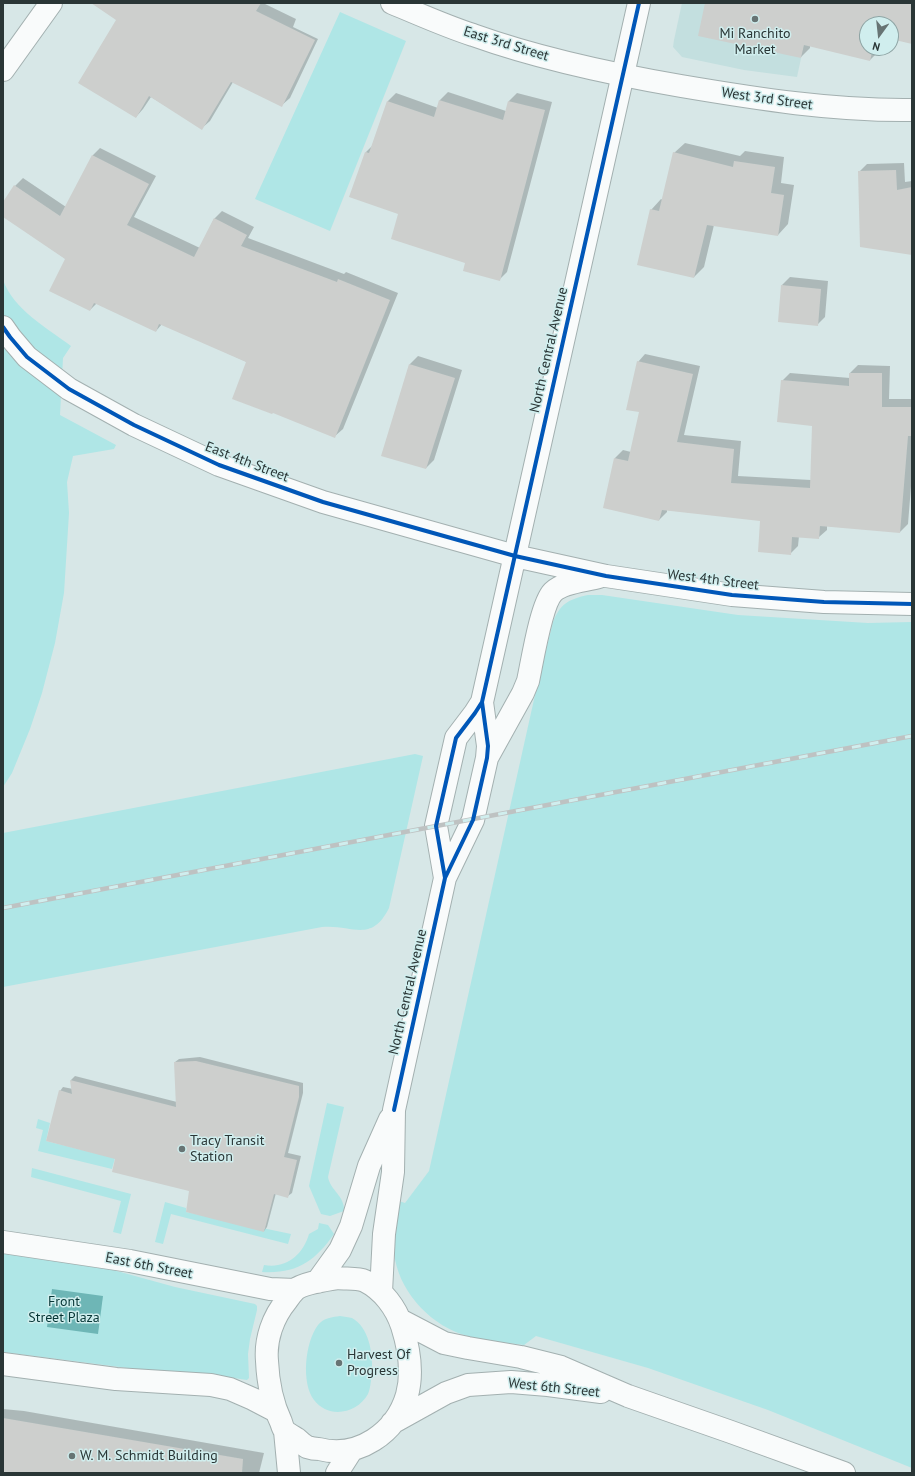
<!DOCTYPE html>
<style>
body{margin:0}
#map{position:relative;width:915px;height:1476px;overflow:hidden;background:#d7e7e7;font-family:"PT Sans",sans-serif}
canvas{display:block}
.frame{position:absolute;inset:0;border:4px solid #2a3636;pointer-events:none}
.north{position:absolute;left:859px;top:16px;width:40px;height:40px;box-sizing:border-box;background:#d0eeee;border:1px solid #8ea4a4;border-radius:50%;rotate:195deg;font-size:11px;font-weight:700;line-height:16px;text-align:center;color:#2a3636}
.north::after{content:'';display:block;margin:auto;width:14px;height:18px;background:#677474;clip-path:polygon(50% 0,100% 100%,50% 72%,0 100%)}
</style>
<div id="map">
<canvas width="915" height="1476"></canvas>
<div class="frame"></div>
<div class="north">N</div>
</div>
<script>
const context = document.querySelector('canvas').getContext('2d');
context.lineJoin = 'round';
function fill(path, color) {
  context.fillStyle = color;
  context.fill(path, 'evenodd');
}
function stroke(path, color, width, dash) {
  context.strokeStyle = color;
  context.lineWidth = width;
  context.lineCap = dash ? 'butt' : 'round';
  context.setLineDash(dash || []);
  context.stroke(path);
}
function write(font, color, halo, rows, align = 'center') {
  context.font = font + ' "PT Sans",sans-serif';
  context.lineWidth = 3;
  context.setLineDash([]);
  context.textBaseline = 'middle';
  context.strokeStyle = halo;
  context.fillStyle = color;
  for (const [text, x, y, turn = 0] of rows) {
    context.save();
    context.translate(x, y);
    context.rotate((+turn || 0) * Math.PI / 180);
    context.textAlign = isNaN(turn) ? turn : align;
    if (halo) context.strokeText(text, 0, 0);
    context.fillText(text, 0, 0);
    context.restore();
  }
}
fill(new Path2D(`
 M 682,3 L 813,3 L 797,77 L 744,70 L 682,57 L 673,47 L 674,40 Z`), '#c3dfdf');
fill(new Path2D(`
 M 340,12 L 406,41 L 330,231 L 255,199 Z
 M 3,280 C 14,310 47,328 71,346 L 63,358 L 60,415 L 116,445 L 114,449 L 73,456 L 67,482 L 69,513 L 64,593 L 55,643 L 42,693 L 30,729 L 12,773 L 3,787 Z
 M 588,595 L 602,595 L 738,615 L 868,623 L 912,622 L 912,1468 L 768,1410 L 648,1368 L 536,1336 L 524,1345 C 503,1342 481,1341 461,1334 C 427,1322 398,1289 394,1253 C 391,1236 396,1218 399,1201 L 405,1203 L 429,1171 L 537,686 L 553,622 C 560,604 569,599 588,595 Z
 M 415,754 L 423,756 L 389,908 C 371,944 352,924 322,927 L 3,987 L 3,833 Z
 M 327,1103 L 344,1107 L 328,1177 C 330,1190 345,1196 344,1211 L 330,1216 L 321,1214 L 309,1186 Z
 M 38,1119 L 50,1123 L 46,1141 L 115,1158 L 112,1169 L 38,1151 L 43,1130 L 36,1128 Z
 M 32,1168 L 131,1194 L 121,1234 L 113,1232 L 121,1201 L 31,1177 Z
 M 165,1202 L 186,1208 L 186,1212 L 291,1234 L 288,1244 L 171,1214 L 163,1244 L 155,1242 Z
 M 319,1223 L 328,1225 L 334,1234 C 315,1261 297,1274 262,1272 L 264,1265 C 286,1269 303,1255 309,1234 L 318,1229 Z
 M 3,1253 L 106,1268 L 175,1287 L 255,1304 L 257,1306 L 257,1310 L 250,1339 L 248,1354 L 249,1378 L 247,1380 L 200,1373 L 159,1372 L 3,1352 Z
 M 340,1316 C 344,1317 349,1317 352,1318 C 369,1327 373,1354 372,1370 C 371,1378 371,1387 368,1394 C 357,1414 328,1419 314,1400 C 301,1383 305,1342 318,1325 C 323,1318 333,1317 340,1316 Z`), '#afe6e6');
fill(new Path2D(`
 M 52,1289 L 103,1296 L 98,1334 L 47,1327 Z`), '#6eb6b6');
fill(new Path2D(`
 M 128,3 L 263,3 L 296,19 L 293,27 L 318,39 L 290,98 L 282,105 L 233,82 L 210,121 L 202,128 L 151,97 L 143,109 L 136,117 Z
 M 706,3 L 912,3 L 912,43 L 891,38 L 891,24 L 867,24 L 867,48 L 879,48 L 879,51 L 870,60 L 810,45 L 810,48 L 801,57 Z
 M 448,92 L 506,111 L 509,101 L 517,93 L 552,102 L 507,272 L 499,280 L 467,262 L 400,213 L 366,152 L 373,145 L 388,101 L 396,93 L 438,108 L 440,100 Z
 M 685,143 L 740,156 L 745,151 L 784,157 L 781,183 L 794,185 L 788,224 L 778,235 L 714,225 L 704,267 L 694,277 L 651,210 L 661,199 L 663,200 L 674,153 Z
 M 100,148 L 156,176 L 134,217 L 200,248 L 214,219 L 222,211 L 254,227 L 248,238 L 344,274 L 346,272 L 398,293 L 343,429 L 335,436 L 247,362 L 162,324 L 156,331 L 97,303 L 90,310 L 66,259 L 3,216 L 3,203 L 15,186 L 23,178 L 66,207 L 93,155 Z
 M 904,163 L 905,182 L 912,181 L 912,254 L 859,172 L 867,164 Z
 M 790,277 L 828,281 L 825,317 L 817,325 L 782,285 Z
 M 645,354 L 700,366 L 684,435 L 741,441 L 738,476 L 811,480 L 813,425 L 782,381 L 790,373 L 850,378 L 850,373 L 858,365 L 890,366 L 889,399 L 912,399 L 912,474 L 908,524 L 900,532 L 827,525 L 827,530 L 819,537 L 799,536 L 798,546 L 790,554 L 761,520 L 667,510 L 667,512 L 659,520 L 604,507 L 615,458 L 623,450 L 631,452 L 640,412 L 638,362 Z
 M 418,356 L 462,370 L 434,460 L 426,468 L 383,455 L 410,364 Z
 M 200,1057 L 303,1083 L 303,1093 L 288,1153 L 301,1156 L 292,1193 L 288,1196 L 276,1193 L 267,1227 L 264,1231 L 190,1191 L 116,1158 L 60,1091 L 63,1087 L 73,1089 L 71,1080 L 75,1076 L 177,1102 L 175,1062 L 179,1059 Z
 M 3,1409 L 24,1411 L 264,1453 L 259,1473 L 3,1473 Z`), '#0003');
fill(new Path2D(`
 M 91,3 L 261,3 L 256,11 L 315,40 L 282,107 L 231,82 L 202,130 L 149,96 L 136,118 L 78,83 L 116,20 Z
 M 705,3 L 912,3 L 912,44 L 891,39 L 891,24 L 867,24 L 867,48 L 873,48 L 870,61 L 804,45 L 801,58 L 698,36 Z
 M 439,100 L 503,120 L 508,101 L 545,110 L 500,281 L 463,271 L 465,263 L 391,239 L 398,214 L 349,197 L 365,152 L 369,153 L 387,101 L 434,117 Z
 M 673,152 L 733,167 L 734,161 L 775,167 L 771,193 L 784,195 L 778,236 L 707,225 L 694,278 L 637,265 L 650,209 L 659,211 Z
 M 92,155 L 149,184 L 127,225 L 194,257 L 214,218 L 247,235 L 241,246 L 337,282 L 338,279 L 390,300 L 335,438 L 273,413 L 272,414 L 232,399 L 246,362 L 159,324 L 156,332 L 94,303 L 90,311 L 49,291 L 65,259 L 3,217 L 3,202 L 14,185 L 60,216 Z
 M 896,170 L 897,190 L 912,187 L 912,255 L 860,247 L 858,171 Z
 M 781,285 L 821,289 L 818,326 L 778,322 Z
 M 637,361 L 693,374 L 677,442 L 734,449 L 731,483 L 810,488 L 812,426 L 777,422 L 781,380 L 849,386 L 849,373 L 882,373 L 882,407 L 912,407 L 912,436 L 908,436 L 900,533 L 820,526 L 819,539 L 792,537 L 791,555 L 758,552 L 760,521 L 662,510 L 659,521 L 603,508 L 614,458 L 628,461 L 639,412 L 626,410 Z
 M 409,364 L 455,378 L 426,469 L 381,456 Z
 M 196,1061 L 299,1086 L 299,1097 L 284,1157 L 297,1160 L 288,1198 L 274,1194 L 264,1232 L 186,1212 L 189,1191 L 112,1172 L 115,1159 L 46,1141 L 59,1090 L 72,1094 L 70,1080 L 176,1107 L 174,1062 Z
 M 3,1418 L 243,1459 L 242,1473 L 3,1473 Z`), '#cdcfcd');
const minor = new Path2D(`
 M 392,3 C 419,14 445,26 473,35 C 540,59 611,74 681,86 C 758,99 834,111 912,110
 M 3,70 L 51,3
 M 3,327 L 10,337 L 27,357 L 69,389 L 134,425 L 219,465 L 323,502 L 515,556`);
const tertiary = new Path2D(`
 M 515,556 L 606,576 L 732,595 L 824,602 L 912,604
 M 487,758 L 523,693 L 528,681 C 532,663 541,604 553,592 C 563,582 585,581 599,577
 M 445,878 L 436,826 L 456,738 L 475,713 L 482,702
 M 3,1242 L 130,1261 L 270,1289 L 295,1290
 M 338,1278 C 346,1279 358,1278 365,1281 C 383,1290 396,1308 402,1326 C 409,1348 413,1373 407,1395 C 396,1433 358,1459 319,1449 C 315,1449 310,1448 307,1447 C 304,1445 300,1442 297,1439 C 294,1437 288,1434 285,1431 C 283,1429 282,1425 281,1422 C 272,1403 268,1383 267,1361 C 265,1339 273,1317 287,1300 C 289,1297 292,1293 295,1290 C 303,1283 327,1280 338,1278 Z
 M 317,1282 L 340,1250 L 351,1226 L 369,1166 L 390,1119
 M 381,1292 L 384,1234 L 393,1172 L 394,1110 L 445,878 L 473,820 L 487,758 L 488,746 L 482,702 L 639,3
 M 400,1320 L 444,1343 L 468,1348 L 521,1357 L 561,1367 L 628,1396 L 731,1432 L 844,1473
 M 3,1364 L 116,1379 L 211,1385 L 230,1389 L 253,1399 L 276,1411
 M 392,1423 L 446,1393 L 468,1385 L 511,1382 L 548,1385 L 601,1392
 M 285,1431 L 289,1473
 M 337,1473 L 351,1451`);
stroke(minor, '#a3b0b0', 24);
stroke(tertiary, '#a3b0b0', 24);
stroke(minor, '#f9fbfb', 22);
stroke(tertiary, '#f9fbfb', 22);
const rail = new Path2D(`
 M 3,908 L 912,736`);
stroke(rail, '#bec2c2', 4.5);
stroke(rail, '#d0eeee', 3, [9]);
stroke(new Path2D(`
 M 3,327 L 10,337 L 27,357 L 69,389 L 134,425 L 219,465 L 323,502 L 515,556 L 606,576 L 732,595 L 824,602 L 912,604
 M 445,878 L 436,826 L 456,738 L 475,713 L 482,702
 M 394,1110 L 445,878 L 473,820 L 487,758 L 488,746 L 482,702 L 639,3`), '#0057b8', 4);
for (const [x, y, r, color] of [
 [755,19,4,"#677474"],
 [182,1149,4,"#677474"],
 [339,1363,4,"#677474"],
 [72,1456,4,"#677474"]
]) {
  const dot = new Path2D();
  dot.arc(x, y, r, 0, 2 * Math.PI);
  context.fillStyle = color;
  context.fill(dot);
  stroke(dot, '#d0eeee', 1.5);
}
write('14px', '#2a3636', '#d0eeee', [
 ["Mi Ranchito",755,34,"center"],
 ["Market",755,50,"center"],
 ["Tracy Transit",190,1141],
 ["Station",190,1157],
 ["Harvest Of",347,1355],
 ["Progress",347,1371],
 ["W. M. Schmidt Building",80,1456]
], 'left');
write('14px', '#2a3636', '#d0eeee', [
 ["East 3rd Street",506,44,17],
 ["West 3rd Street",767,99,8],
 ["North Central Avenue",549,350,-77],
 ["East 4th Street",247,462,21],
 ["West 4th Street",713,580,7],
 ["North Central Avenue",408,992,-77],
 ["East 6th Street",149,1266,11],
 ["West 6th Street",554,1388,6]
]);
write('14px', '#073636', '#d0eeee', [
 ["Front",64,1302],
 ["Street Plaza",64,1318]
]);
</script>
